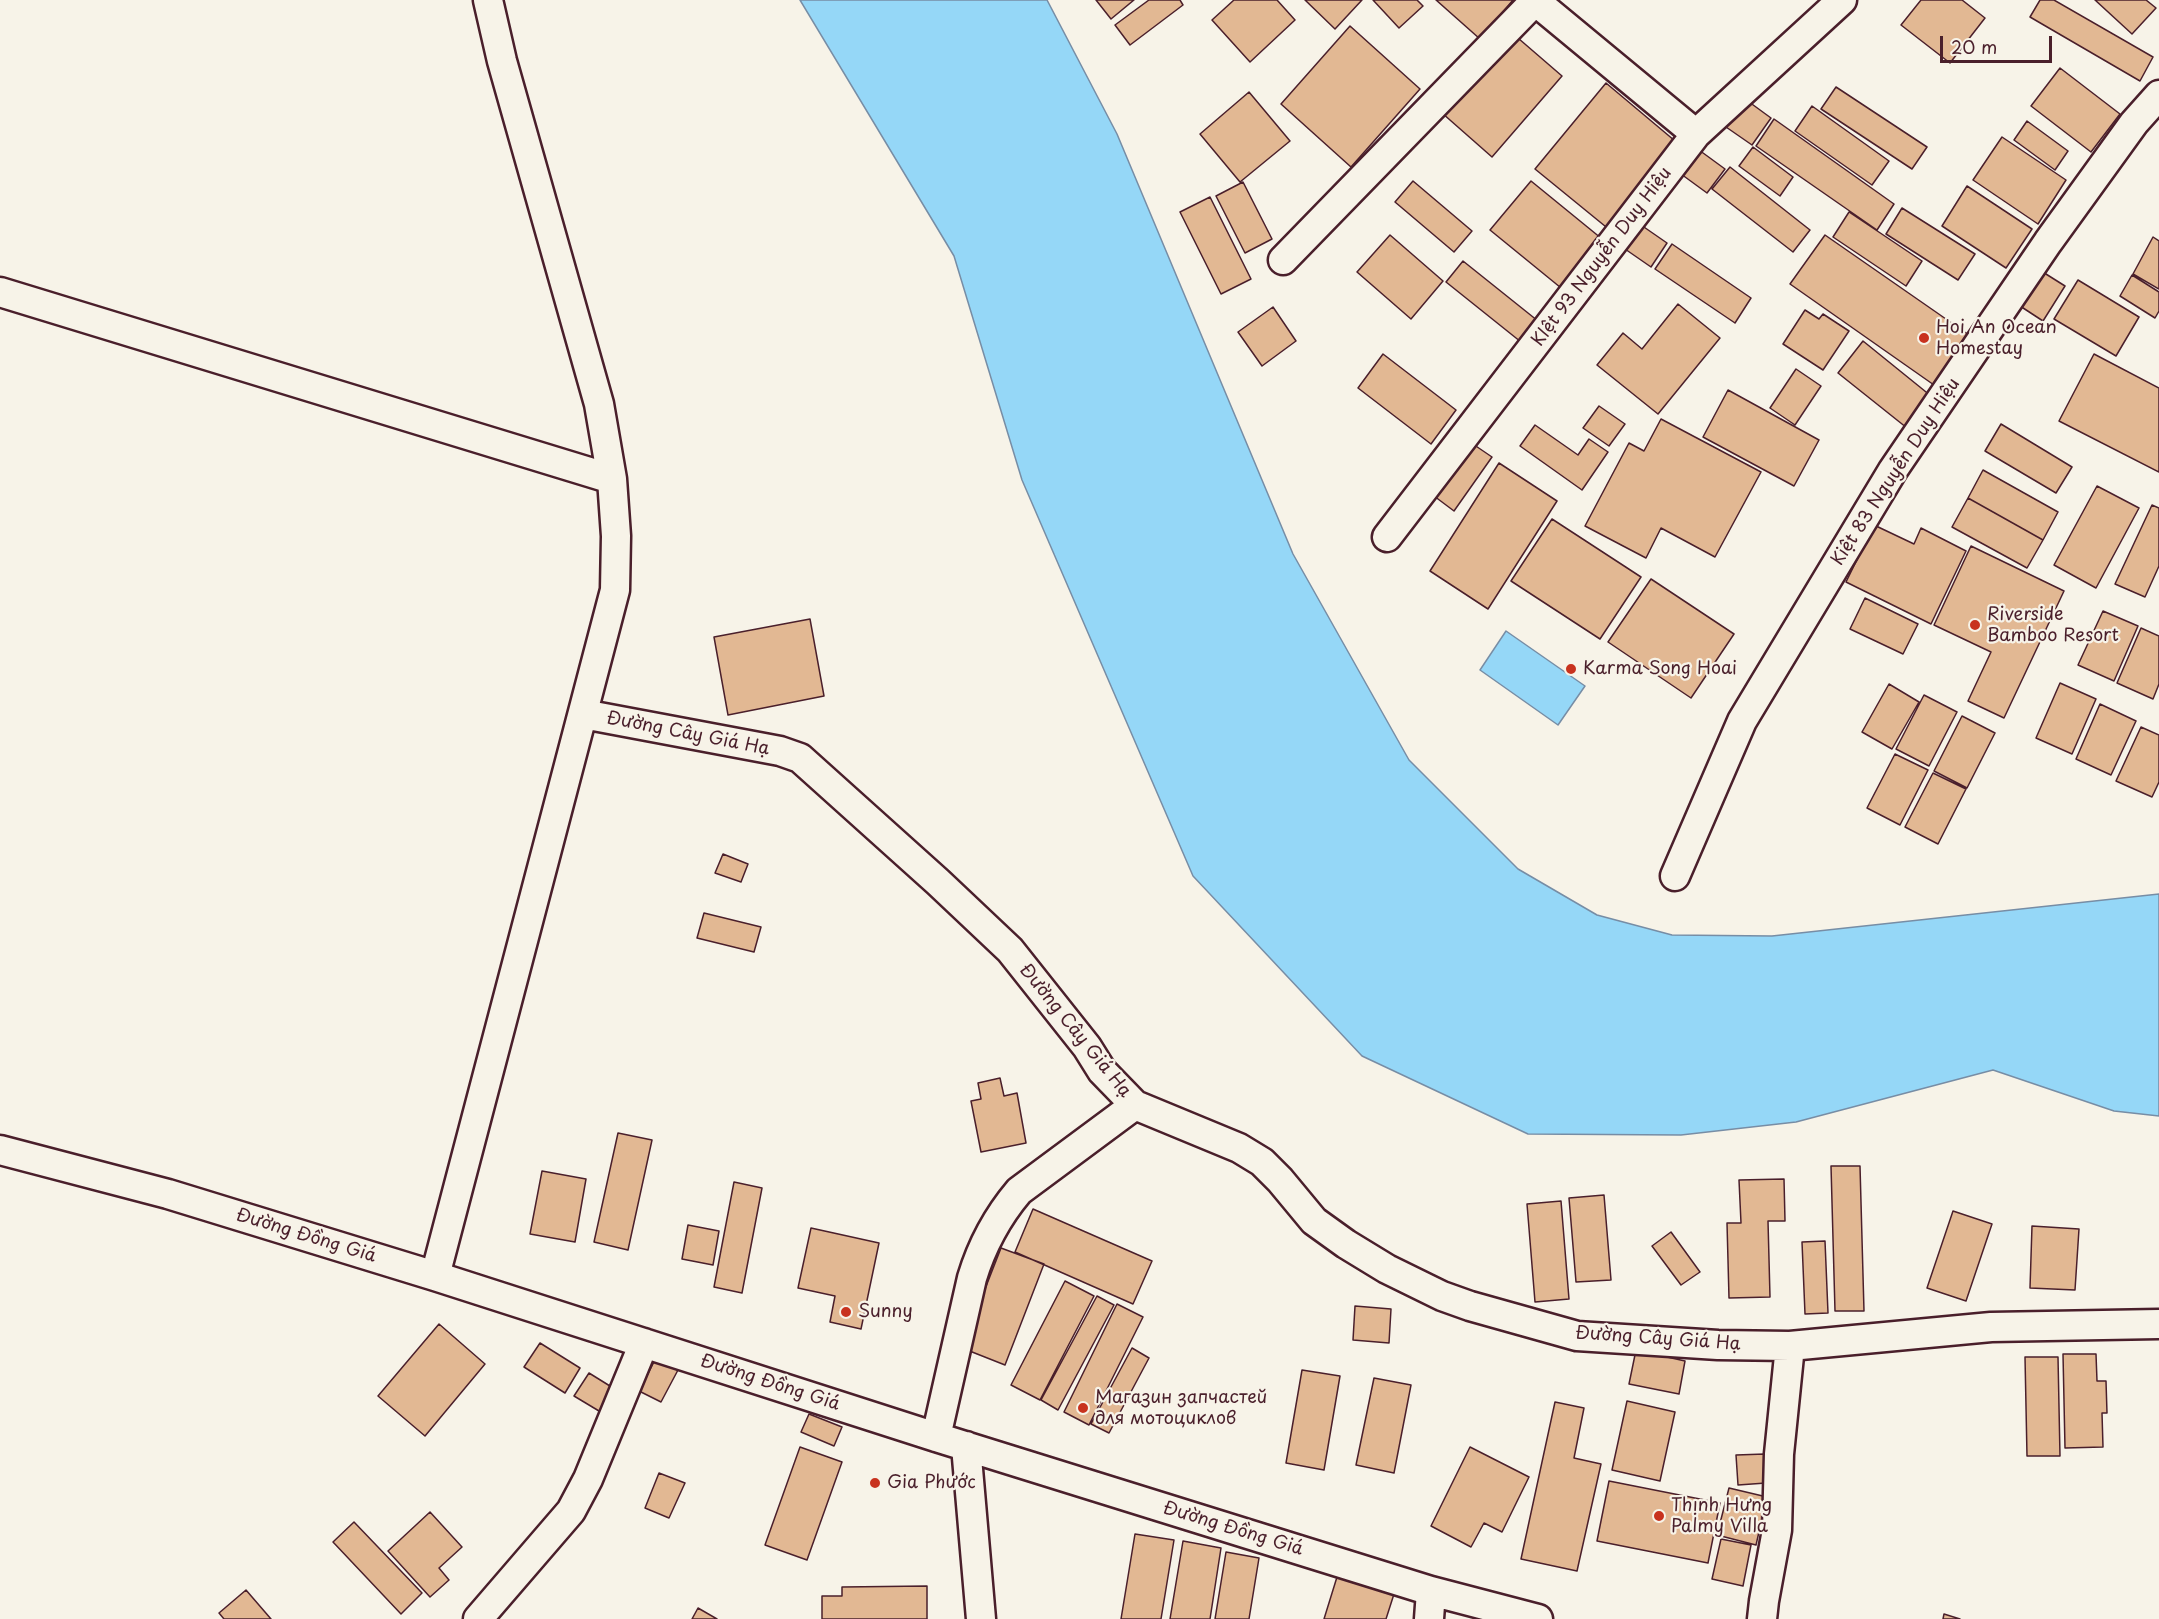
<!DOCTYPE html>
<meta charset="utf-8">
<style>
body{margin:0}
#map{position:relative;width:2159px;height:1619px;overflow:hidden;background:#f7f3e8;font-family:"Playpen Sans",sans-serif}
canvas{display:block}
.scale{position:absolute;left:1940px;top:36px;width:112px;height:27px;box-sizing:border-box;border:3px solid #4a1f2b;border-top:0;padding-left:8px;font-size:18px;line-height:21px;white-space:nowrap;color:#4a1f2b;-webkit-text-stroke:4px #f7f3e8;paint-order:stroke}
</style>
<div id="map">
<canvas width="2159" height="1619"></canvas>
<div class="scale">20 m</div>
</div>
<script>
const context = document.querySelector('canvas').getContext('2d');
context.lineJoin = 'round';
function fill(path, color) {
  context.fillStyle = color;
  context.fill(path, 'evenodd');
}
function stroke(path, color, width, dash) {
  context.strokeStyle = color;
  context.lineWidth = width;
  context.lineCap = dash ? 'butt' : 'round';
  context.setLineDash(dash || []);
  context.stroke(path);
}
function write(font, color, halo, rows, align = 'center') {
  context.font = font + ' "Playpen Sans",sans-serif';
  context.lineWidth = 4.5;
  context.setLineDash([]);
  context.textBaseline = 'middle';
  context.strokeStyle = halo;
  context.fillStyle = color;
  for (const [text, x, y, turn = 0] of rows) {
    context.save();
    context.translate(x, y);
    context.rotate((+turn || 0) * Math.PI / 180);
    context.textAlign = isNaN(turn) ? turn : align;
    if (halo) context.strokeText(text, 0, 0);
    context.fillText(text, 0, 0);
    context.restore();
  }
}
const water = new Path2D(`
 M 800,0 L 1047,0 L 1117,134 L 1293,554 L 1409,760 L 1518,869 L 1597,915 L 1672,935 L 1772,936 L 2159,894 L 2159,1116 L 2114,1111 L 1993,1070 L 1796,1122 L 1681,1135 L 1528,1134 L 1362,1056 L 1193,876 L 1022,480 L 954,256 Z
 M 1506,631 L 1585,686 L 1558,725 L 1480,670 Z`);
fill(water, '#95d7f7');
stroke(water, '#778da5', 1.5);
const building = new Path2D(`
 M 1096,0 L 1134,0 L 1111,19 Z
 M 1149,0 L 1180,0 L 1183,5 L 1130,45 L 1115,25 Z
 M 1234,0 L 1277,0 L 1295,20 L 1250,62 L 1212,20 Z
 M 1305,0 L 1362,0 L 1335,29 Z
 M 1373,0 L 1417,0 L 1423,6 L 1399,28 Z
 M 1436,0 L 1513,0 L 1480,39 Z
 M 1921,0 L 1962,0 L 1985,18 L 1950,63 L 1901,25 Z
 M 2040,0 L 2054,0 L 2153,57 L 2140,81 L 2030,17 Z
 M 2095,0 L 2146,0 L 2156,8 L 2132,34 Z
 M 1350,26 L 1420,89 L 1351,167 L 1281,104 Z
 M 1511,32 L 1562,76 L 1492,157 L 1442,113 Z
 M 2060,68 L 2120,114 L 2091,152 L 2031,106 Z
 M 1606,83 L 1681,146 L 1611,231 L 1535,169 Z
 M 1836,87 L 1927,147 L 1912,169 L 1821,109 Z
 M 1249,92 L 1290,141 L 1240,182 L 1200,134 Z
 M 1745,99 L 1771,118 L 1752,145 L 1726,127 Z
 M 1812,106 L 1889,161 L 1872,185 L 1795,131 Z
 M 1774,119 L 1894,204 L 1877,230 L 1756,146 Z
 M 2027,121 L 2068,151 L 2055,170 L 2014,140 Z
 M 2002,137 L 2066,180 L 2038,224 L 1973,180 Z
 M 1753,147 L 1793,177 L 1780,196 L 1739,166 Z
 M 1699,150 L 1725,169 L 1707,193 L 1681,174 Z
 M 1730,167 L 1810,230 L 1793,252 L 1712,189 Z
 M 1413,181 L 1472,231 L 1454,252 L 1395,202 Z
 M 1531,181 L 1607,243 L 1566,292 L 1490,230 Z
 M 1243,182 L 1272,239 L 1245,253 L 1216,196 Z
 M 1967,186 L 2032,229 L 2006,268 L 1942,226 Z
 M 1210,197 L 1251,279 L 1221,294 L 1180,212 Z
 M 1902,208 L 1975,254 L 1958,280 L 1886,234 Z
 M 1849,212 L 1922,261 L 1906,286 L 1833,237 Z
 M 1641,225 L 1667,243 L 1651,267 L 1625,249 Z
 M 1390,235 L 1443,281 L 1411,319 L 1357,272 Z
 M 1825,235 L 1969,335 L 1934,385 L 1790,284 Z
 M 2153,237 L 2159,241 L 2159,289 L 2133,274 Z
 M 1672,244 L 1751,298 L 1735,323 L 1655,269 Z
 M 1463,261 L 1538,321 L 1521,342 L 1446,282 Z
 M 2038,269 L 2065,286 L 2043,321 L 2017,304 Z
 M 2132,275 L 2159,292 L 2159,311 L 2155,318 L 2120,296 Z
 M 2078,280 L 2139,317 L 2116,356 L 2054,319 Z
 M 1678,304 L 1720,338 L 1658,414 L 1597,365 L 1623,333 L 1642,349 Z
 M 1273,307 L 1296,341 L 1262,366 L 1238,332 Z
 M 1805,310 L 1819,319 L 1823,314 L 1849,331 L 1823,370 L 1783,344 Z
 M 1863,341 L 1931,396 L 1907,428 L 1838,373 Z
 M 1383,354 L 1456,410 L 1431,444 L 1358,388 Z
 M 2094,354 L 2159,388 L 2159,472 L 2059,421 Z
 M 1796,369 L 1821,386 L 1795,425 L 1770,408 Z
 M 1728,390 L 1819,440 L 1794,486 L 1703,437 Z
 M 1599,406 L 1625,424 L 1609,446 L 1583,428 Z
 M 1661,419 L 1761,472 L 1715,557 L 1661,528 L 1646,558 L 1585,526 L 1629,443 L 1644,451 Z
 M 2001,424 L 2072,467 L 2056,493 L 1985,451 Z
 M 1535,425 L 1578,455 L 1589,439 L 1608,452 L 1582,490 L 1520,446 Z
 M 1467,440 L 1492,457 L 1454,511 L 1430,493 Z
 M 1499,463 L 1557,501 L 1488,609 L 1430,571 Z
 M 1983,470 L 2058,512 L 2043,540 L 1968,498 Z
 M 2097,486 L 2139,508 L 2096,588 L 2054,565 Z
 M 1968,498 L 2043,540 L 2027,568 L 1952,527 Z
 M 2152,505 L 2159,508 L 2159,566 L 2145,597 L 2115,584 Z
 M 1552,519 L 1641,577 L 1600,639 L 1511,581 Z
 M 1874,525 L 1914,544 L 1921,528 L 1966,551 L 1931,624 L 1846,582 Z
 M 1971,546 L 2064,591 L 2004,718 L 1968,701 L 1991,652 L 1934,625 Z
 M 1651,579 L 1734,634 L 1691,698 L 1608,642 Z
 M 1865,598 L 1918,624 L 1903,654 L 1850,629 Z
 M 2103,611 L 2138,626 L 2114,681 L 2078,665 Z
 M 810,619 L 824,696 L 728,715 L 714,637 Z
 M 2141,628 L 2159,636 L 2159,684 L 2153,699 L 2117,683 Z
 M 2060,683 L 2096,699 L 2072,754 L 2036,738 Z
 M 1889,684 L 1919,702 L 1892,749 L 1862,732 Z
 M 1924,695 L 1957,712 L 1929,766 L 1896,749 Z
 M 2100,704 L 2136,721 L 2111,775 L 2076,759 Z
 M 1962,716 L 1995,733 L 1967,788 L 1934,771 Z
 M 2141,727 L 2159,735 L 2159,782 L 2152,797 L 2116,781 Z
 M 1895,754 L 1928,770 L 1900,825 L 1867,808 Z
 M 1933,773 L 1966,789 L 1938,844 L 1905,827 Z
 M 723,854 L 748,864 L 741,882 L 715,873 Z
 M 704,913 L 761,927 L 754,952 L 697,938 Z
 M 1000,1078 L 1004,1096 L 1017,1093 L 1026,1143 L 981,1152 L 971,1101 L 981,1099 L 978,1083 Z
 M 618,1133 L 652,1140 L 628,1250 L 594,1242 Z
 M 1831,1166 L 1860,1166 L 1864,1311 L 1835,1311 Z
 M 542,1171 L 586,1179 L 575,1242 L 530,1234 Z
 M 1784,1179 L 1785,1221 L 1768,1221 L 1770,1297 L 1729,1298 L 1727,1223 L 1741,1223 L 1739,1180 Z
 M 734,1182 L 762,1188 L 742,1293 L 714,1287 Z
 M 1604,1195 L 1611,1280 L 1576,1282 L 1569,1198 Z
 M 1561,1201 L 1569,1299 L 1535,1302 L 1527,1204 Z
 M 1033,1209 L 1152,1261 L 1133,1304 L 1015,1252 Z
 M 1953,1211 L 1992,1224 L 1966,1301 L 1927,1288 Z
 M 688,1225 L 719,1231 L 713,1265 L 682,1259 Z
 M 2032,1226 L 2079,1229 L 2075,1290 L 2030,1288 Z
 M 811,1228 L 879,1243 L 861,1329 L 830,1322 L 835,1296 L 798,1288 Z
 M 1671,1232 L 1700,1272 L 1681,1285 L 1652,1246 Z
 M 1825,1241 L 1828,1313 L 1805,1314 L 1802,1242 Z
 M 1001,1248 L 1044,1264 L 1005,1365 L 962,1348 Z
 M 1065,1281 L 1094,1296 L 1040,1400 L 1011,1385 Z
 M 1097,1296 L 1114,1305 L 1058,1410 L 1041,1400 Z
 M 1117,1304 L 1143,1317 L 1089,1425 L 1064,1412 Z
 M 1355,1306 L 1391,1309 L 1389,1343 L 1353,1340 Z
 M 439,1324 L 485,1364 L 425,1436 L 378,1396 Z
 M 540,1343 L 580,1368 L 565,1393 L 524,1367 Z
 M 1132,1348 L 1149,1358 L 1109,1433 L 1091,1424 Z
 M 1636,1350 L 1685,1361 L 1679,1394 L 1629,1384 Z
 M 2063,1354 L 2096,1354 L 2097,1381 L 2106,1381 L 2107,1413 L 2102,1413 L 2103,1447 L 2065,1448 Z
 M 2025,1357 L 2058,1357 L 2060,1456 L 2027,1456 Z
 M 656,1358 L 678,1370 L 661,1402 L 639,1391 Z
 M 1302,1370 L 1340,1376 L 1324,1470 L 1286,1463 Z
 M 589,1373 L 618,1391 L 604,1414 L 574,1396 Z
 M 1374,1378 L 1411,1385 L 1394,1473 L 1356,1465 Z
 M 1627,1401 L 1675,1412 L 1660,1481 L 1612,1470 Z
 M 1555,1402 L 1584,1408 L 1574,1458 L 1601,1464 L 1577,1571 L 1521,1559 Z
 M 809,1414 L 842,1427 L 834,1446 L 801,1432 Z
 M 800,1447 L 842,1462 L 807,1560 L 765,1545 Z
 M 1470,1447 L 1529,1477 L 1502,1532 L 1484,1523 L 1471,1547 L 1431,1526 Z
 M 1765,1454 L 1766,1483 L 1738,1485 L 1736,1455 Z
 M 659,1473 L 685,1483 L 669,1518 L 645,1508 Z
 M 1609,1481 L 1720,1503 L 1708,1563 L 1597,1541 Z
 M 1729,1488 L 1767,1497 L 1756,1545 L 1717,1535 Z
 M 430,1512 L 462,1547 L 439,1568 L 449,1580 L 430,1597 L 388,1551 Z
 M 354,1522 L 422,1593 L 401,1614 L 333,1542 Z
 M 1135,1534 L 1174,1540 L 1161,1619 L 1121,1619 Z
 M 1721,1539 L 1751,1545 L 1743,1586 L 1712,1579 Z
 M 1183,1541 L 1221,1548 L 1210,1619 L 1170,1619 Z
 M 1226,1552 L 1259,1558 L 1249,1619 L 1215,1619 Z
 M 1337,1577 L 1394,1594 L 1386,1619 L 1324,1619 Z
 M 927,1586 L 927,1619 L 822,1619 L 822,1596 L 842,1596 L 842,1587 Z
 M 246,1590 L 271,1619 L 224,1619 L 219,1613 Z
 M 698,1608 L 717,1619 L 692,1619 Z
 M 1944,1614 L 1960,1619 L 1943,1619 Z`);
fill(building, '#e2b893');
stroke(building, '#4a1f2b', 1.5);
const street = new Path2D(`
 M 1534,0 L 1696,134
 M 1283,260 L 1535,1
 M 0,292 L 612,479
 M 1387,537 L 1696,134 L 1842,0
 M 583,714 L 780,751 L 800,758 L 938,882 L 1010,950 L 1087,1047 L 1102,1071 L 1135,1105 L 1239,1148 L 1262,1162 L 1280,1180 L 1314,1221 L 1346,1244 L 1387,1269 L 1442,1296 L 1470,1306 L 1577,1336 L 1718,1345 L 1790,1346 L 1991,1327 L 2159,1324
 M 1675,876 L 1742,721 L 1893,470 L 2048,242 L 2134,123 L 2159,95
 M 0,1150 L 168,1194 L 435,1276 L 936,1437 L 1431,1591 L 1538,1619
 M 435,1276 L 615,590 L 616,536 L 612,479 L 599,404 L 502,61 L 488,0
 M 936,1437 L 972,1278 C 982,1245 997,1217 1019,1191 L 1135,1105
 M 966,1446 L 981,1619
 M 478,1619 L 571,1511 L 588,1479 L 644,1343
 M 1429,1619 L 1431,1591
 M 1762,1619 L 1764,1601 L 1777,1530 L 1779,1454 L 1790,1346`);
stroke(street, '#4a1f2b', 33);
stroke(street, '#f7f3e8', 28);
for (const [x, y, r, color] of [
 [1924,338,6,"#c8321e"],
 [1975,625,6,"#c8321e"],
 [1571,669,6,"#c8321e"],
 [846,1312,6,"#c8321e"],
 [1083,1408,6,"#c8321e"],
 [875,1483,6,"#c8321e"],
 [1659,1516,6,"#c8321e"]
]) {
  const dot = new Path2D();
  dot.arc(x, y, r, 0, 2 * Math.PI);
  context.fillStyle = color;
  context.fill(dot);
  stroke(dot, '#f7f3e8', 2);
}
write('18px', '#4a1f2b', '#f7f3e8', [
 ["KIệt 93 Nguyễn Duy Hiệu",1602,257,-53],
 ["Kiệt 83 Nguyễn Duy Hiệu",1896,472,-57],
 ["Đường Cây Giá Hạ",688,734,11],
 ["Đường Cây Giá Hạ",1075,1031,51],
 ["Đường Đồng Giá",306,1236,17],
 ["Đường Cây Giá Hạ",1658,1339,4],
 ["Đường Đồng Giá",770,1383,18],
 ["Đường Đồng Giá",1233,1529,17]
]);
write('18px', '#4a1f2b', '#f7f3e8', [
 ["Hoi An Ocean",1936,328],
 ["Homestay",1936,349],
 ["Riverside",1987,615],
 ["Bamboo Resort",1987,636],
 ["Karma Song Hoai",1583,669],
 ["Sunny",858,1312],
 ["Магазин запчастей",1095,1398],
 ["для мотоциклов",1095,1419],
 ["Gia Phước",887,1483],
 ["Thịnh Hưng",1671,1506],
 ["Palmy Villa",1671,1527]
], 'left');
</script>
